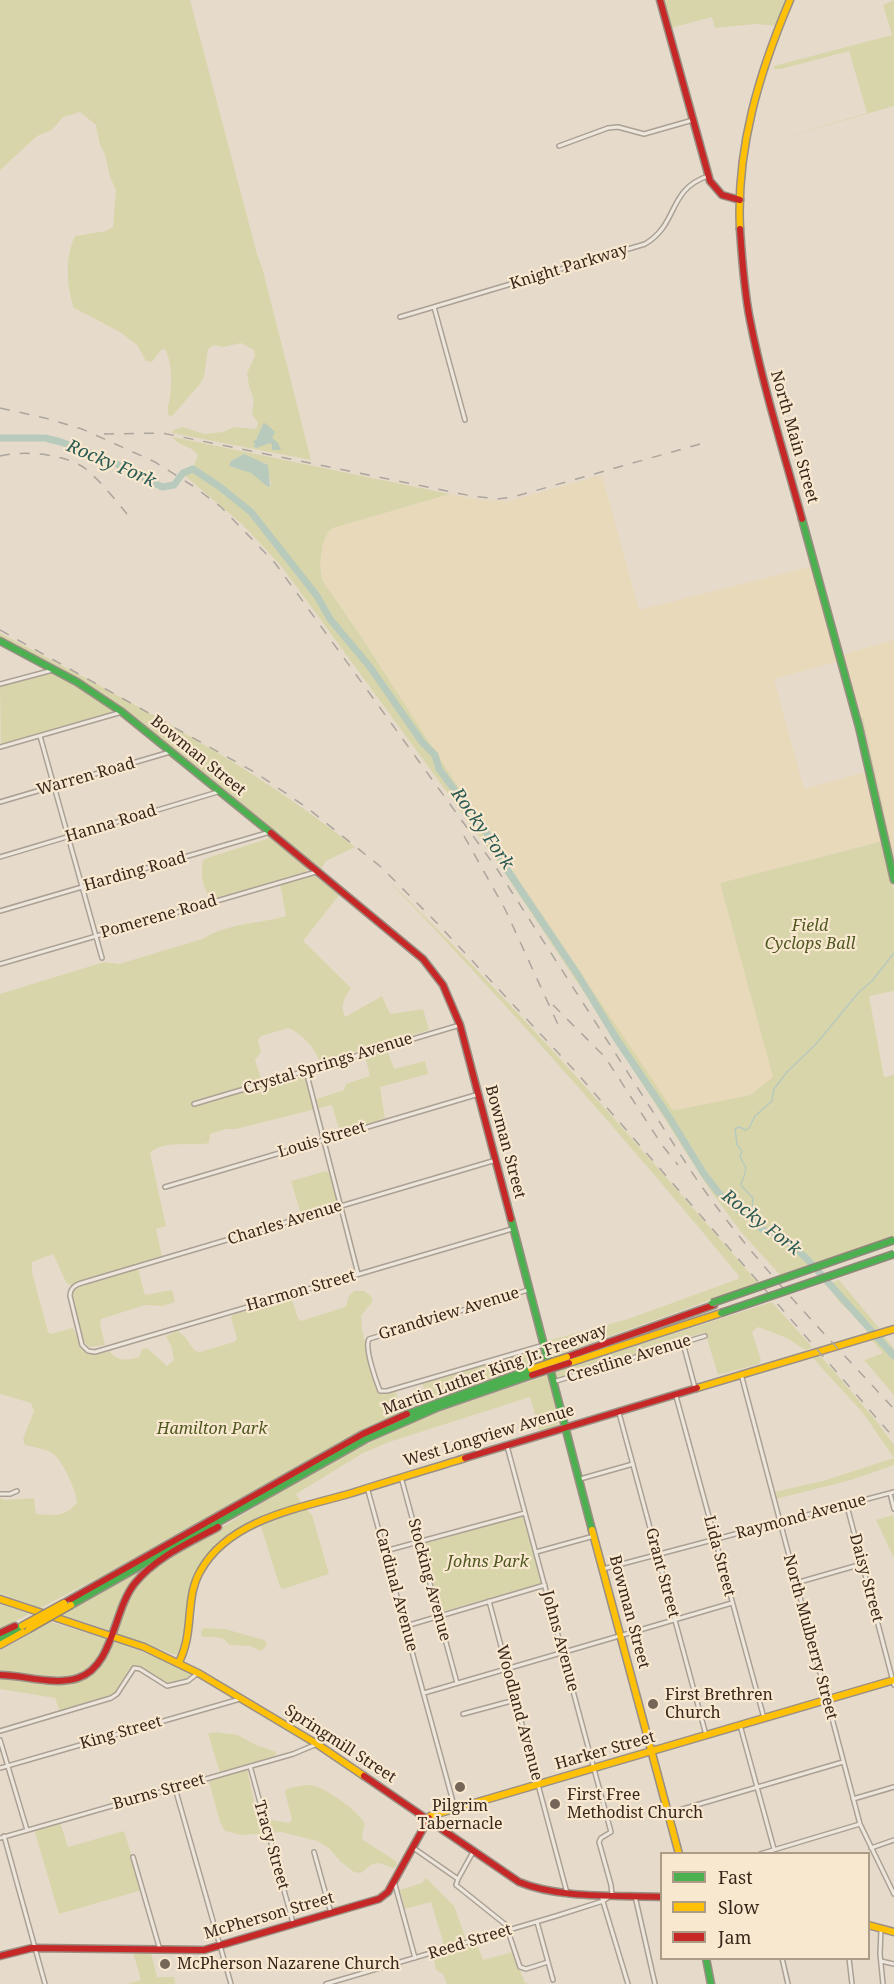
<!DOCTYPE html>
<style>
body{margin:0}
#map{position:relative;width:894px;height:1984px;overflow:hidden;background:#e6dbca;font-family:"Noto Serif",serif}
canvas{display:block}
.legend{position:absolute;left:660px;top:1852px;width:210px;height:108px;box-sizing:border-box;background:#f8e8cf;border:2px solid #ac9b87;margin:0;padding:8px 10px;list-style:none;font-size:18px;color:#3a271c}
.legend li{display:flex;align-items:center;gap:12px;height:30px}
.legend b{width:30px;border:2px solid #ac9b87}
</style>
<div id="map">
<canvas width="894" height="1984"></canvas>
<ul class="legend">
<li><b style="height:8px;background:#4caf50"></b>Fast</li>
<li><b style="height:8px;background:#ffc107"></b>Slow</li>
<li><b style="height:8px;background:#c62828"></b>Jam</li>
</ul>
</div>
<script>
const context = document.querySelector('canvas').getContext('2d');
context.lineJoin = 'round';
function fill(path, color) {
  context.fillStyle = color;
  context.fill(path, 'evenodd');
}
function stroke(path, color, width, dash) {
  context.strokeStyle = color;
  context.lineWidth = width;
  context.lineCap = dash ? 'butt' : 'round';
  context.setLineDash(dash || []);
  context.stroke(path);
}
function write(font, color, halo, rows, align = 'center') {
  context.font = font + ' "Noto Serif",serif';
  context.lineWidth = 4.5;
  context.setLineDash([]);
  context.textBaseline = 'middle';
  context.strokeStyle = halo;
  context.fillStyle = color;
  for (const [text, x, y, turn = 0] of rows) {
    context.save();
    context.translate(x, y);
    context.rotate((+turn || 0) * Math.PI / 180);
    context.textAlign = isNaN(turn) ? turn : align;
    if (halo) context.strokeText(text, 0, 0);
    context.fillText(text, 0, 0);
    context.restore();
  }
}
fill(new Path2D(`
 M 602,475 L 639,610 L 813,566 L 839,661 L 774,679 L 804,789 L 868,771 L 883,841 L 720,883 L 774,1077 L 750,1095 L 676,1110 L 672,1109 L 506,861 L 360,635 L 322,580 L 320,564 L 323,543 L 328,532 L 333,528 L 450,494 L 480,500 L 509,501 Z
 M 894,640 L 894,856 L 863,717 L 859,718 L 842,657 L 845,654 Z`), '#e7d9ba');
fill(new Path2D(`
 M 0,0 L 190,0 L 257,254 L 262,267 L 311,460 L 172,433 L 173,430 L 183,427 L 204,434 L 223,432 L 234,427 L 256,429 L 258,423 L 252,414 L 254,400 L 249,386 L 247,373 L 255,356 L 254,350 L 241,343 L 223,347 L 214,345 L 208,349 L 204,377 L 200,384 L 173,415 L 169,416 C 166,409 169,404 170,397 C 172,383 172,362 165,349 L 161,350 L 152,362 L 146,361 L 137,345 L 120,332 L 74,308 C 66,285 65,257 75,236 L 106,231 L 113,227 L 116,190 L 110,177 L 105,154 L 100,145 L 96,125 L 80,112 L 63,117 L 52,130 L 37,136 L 0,170 Z
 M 663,0 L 788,0 L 777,26 L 756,24 L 715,28 L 712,17 L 671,28 Z
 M 894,0 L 894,106 L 752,147 L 867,113 L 849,51 L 781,69 L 774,69 L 774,66 L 892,35 L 883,5 Z
 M 173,437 L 450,494 L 333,528 L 328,532 L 323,543 L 320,564 L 322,580 L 360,635 L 506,861 L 672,1109 L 676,1110 L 750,1095 L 773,1077 L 720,883 L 883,841 L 894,892 L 894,991 L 869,996 L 884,1077 L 894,1075 L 894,1237 L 780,1275 L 741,1232 L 710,1190 L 589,1000 L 490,851 L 282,567 L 242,524 L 184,475 L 193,467 L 198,456 C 193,445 178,447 173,437 ZM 242,455 C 251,457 257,462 266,463 L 271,484 L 268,487 C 259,478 245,466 232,468 L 231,461 Z
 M 0,633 C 122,697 246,761 355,847 L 326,861 L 321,869 L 237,800 L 107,698 L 0,638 Z
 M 54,673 L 112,708 L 113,713 L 1,745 L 0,686 Z
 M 863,717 L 894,856 L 894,869 L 859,718 Z
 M 273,837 L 308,867 L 306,873 L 212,900 C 203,891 199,870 204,859 Z
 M 316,874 L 340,894 L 303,941 L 351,988 C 344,998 340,1005 345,1017 L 382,996 L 390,1014 L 423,1009 L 429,1030 L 320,1062 C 314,1047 303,1035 289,1028 L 261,1036 L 258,1040 L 261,1052 L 255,1060 L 262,1082 L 193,1102 L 194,1106 L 304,1074 L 312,1099 L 317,1099 L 344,1090 L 346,1084 L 370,1076 L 365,1056 L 387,1049 L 394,1069 L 425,1061 L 428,1074 L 380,1087 L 385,1119 L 340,1133 L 332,1105 L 236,1129 L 226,1129 L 210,1134 L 209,1143 C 192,1147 164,1139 150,1153 L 166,1226 L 156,1229 L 162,1257 L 83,1280 L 71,1286 L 66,1282 L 53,1254 L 32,1262 L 32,1272 L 48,1332 L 51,1334 L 73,1328 L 83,1350 L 94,1355 L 109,1351 C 118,1361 126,1361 139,1357 L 142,1349 L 147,1348 L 167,1366 L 174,1360 L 172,1348 L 166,1336 L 178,1331 L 185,1337 L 195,1351 L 200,1352 L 234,1342 L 237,1339 L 231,1317 L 234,1314 L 291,1297 L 298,1318 L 301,1321 L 342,1308 L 346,1306 L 349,1296 L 354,1291 L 364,1291 L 372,1297 L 372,1302 L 361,1316 L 362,1330 L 379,1394 L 395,1390 L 400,1405 L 425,1394 L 422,1382 L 538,1349 L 542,1350 L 544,1360 L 424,1402 L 366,1428 L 104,1575 L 40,1608 L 0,1593 L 0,1498 L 5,1500 L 34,1498 L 36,1514 C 54,1515 63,1518 77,1503 C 77,1492 62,1459 52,1453 C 45,1449 33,1447 25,1445 L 23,1439 L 34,1411 L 31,1403 L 0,1394 L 0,994 L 104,962 L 119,964 L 202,939 C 228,923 258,924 286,916 L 280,884 Z
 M 386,878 C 517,1006 638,1144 758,1283 L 552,1357 L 547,1341 L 628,1319 L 738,1279 L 739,1276 C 626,1139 509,1006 386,878 Z
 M 326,1171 L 330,1174 L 338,1201 L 336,1204 L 303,1214 L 300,1211 L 291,1181 Z
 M 138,1269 L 145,1295 L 172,1290 L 175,1302 L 163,1306 L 145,1305 L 101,1319 L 100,1324 L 105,1345 L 89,1347 L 83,1340 L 72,1296 L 73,1291 L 82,1285 Z
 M 839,1280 L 879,1328 L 868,1332 C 860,1314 831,1304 831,1283 Z
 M 772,1302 L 812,1347 L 805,1350 L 787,1338 L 758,1327 L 752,1332 L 761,1360 L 759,1364 L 718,1375 L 705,1332 L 557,1379 L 555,1372 Z
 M 882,1333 L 894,1349 L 894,1395 L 864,1360 L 883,1353 L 869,1337 Z
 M 817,1352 L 874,1418 L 894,1445 L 894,1465 L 851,1480 L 776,1499 L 774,1492 L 823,1481 L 894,1458 L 863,1413 L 810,1355 Z
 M 548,1375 L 559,1422 L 556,1427 L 540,1433 L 530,1397 L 389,1442 L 363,1453 L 296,1494 L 302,1504 C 256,1519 192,1544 189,1600 C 188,1618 192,1640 179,1654 L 173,1654 L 115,1633 C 120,1613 127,1595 141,1580 C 165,1556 200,1540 229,1523 C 285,1489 342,1454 401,1428 C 449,1406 499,1392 548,1375 Z
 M 305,1508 L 312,1515 L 329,1574 L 283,1589 L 280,1587 L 260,1524 Z
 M 893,1515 L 894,1519 L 894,1558 L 876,1520 Z
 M 523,1516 L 542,1583 L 441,1612 L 423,1544 Z
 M 143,1569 L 144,1571 C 126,1588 118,1606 109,1630 L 63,1615 Z
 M 0,1604 L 29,1614 L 0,1629 Z
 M 51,1622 L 106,1639 C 91,1696 42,1671 0,1672 L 0,1651 Z
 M 204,1628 L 225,1629 L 264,1640 L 267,1643 L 265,1648 L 261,1651 L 250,1646 L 229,1645 L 224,1639 L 214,1637 L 202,1637 L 201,1632 Z
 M 113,1641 L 164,1660 L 191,1674 L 191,1677 L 187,1680 L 166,1684 C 156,1677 143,1664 131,1668 L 116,1693 L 110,1697 L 60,1712 L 55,1698 L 0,1689 L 0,1677 C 26,1679 76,1689 96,1670 C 104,1662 108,1651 113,1641 Z
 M 216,1732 L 238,1735 L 256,1745 L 276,1752 L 275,1756 L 220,1773 L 208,1733 Z
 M 247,1770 L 257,1814 L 260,1818 L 289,1823 L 292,1820 L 285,1792 L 286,1789 C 296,1787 306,1783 315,1786 C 330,1791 358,1811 365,1824 L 362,1834 L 363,1840 L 396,1861 L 397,1866 L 393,1868 C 375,1861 375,1861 361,1873 L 354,1872 L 340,1861 L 330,1849 L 318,1841 L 281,1832 L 241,1835 L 225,1831 L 220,1822 L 209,1782 L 211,1780 Z
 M 60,1822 L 68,1847 L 124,1831 L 142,1890 L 59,1914 L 34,1829 Z
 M 426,1878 L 454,1906 L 466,1939 L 444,1945 L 431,1902 L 405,1909 L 400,1890 L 422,1883 Z
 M 476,1941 L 483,1960 L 513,1952 L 525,1983 L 532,1984 L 447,1984 L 443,1974 L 436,1970 L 434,1958 L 439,1953 Z
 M 133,1952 L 151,1952 L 157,1977 L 174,1977 L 175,1984 L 127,1984 L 141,1980 Z`), '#d9d5ab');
fill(new Path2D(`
 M 265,423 L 275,432 L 272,438 L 278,443 L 281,450 L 272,450 L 272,445 L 270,443 L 256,448 L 254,447 L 255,444 L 253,441 L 256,440 L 263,424 Z
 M 244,454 L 268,465 L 270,486 L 268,487 L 251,473 L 229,466 L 231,461 Z`), '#b7cabc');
stroke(new Path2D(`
 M 748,1216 L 752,1211 L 753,1198 C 734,1177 742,1192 746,1168 L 740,1157 L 742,1151 L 737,1145 L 735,1129 L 739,1127 L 746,1130 L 749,1128 L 755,1116 L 772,1101 L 774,1089 L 787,1072 L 816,1044 L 859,992 L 872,981 L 894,953`), '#b7cabc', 1.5);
stroke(new Path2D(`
 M 0,438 L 45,438 L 61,442 L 107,459 L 162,487 L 174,485 L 183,473 L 193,469 L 220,487 L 251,512 L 317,596 L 330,619 L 370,667 L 422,742 L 435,755 L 439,769 L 488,835 L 508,871 L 578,975 L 616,1038 L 669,1117 L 704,1174 L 718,1192 L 733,1206 L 748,1216 L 763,1230 L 777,1235 L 794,1247 L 808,1260 L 894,1356`), '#b7cabc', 7);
const street = new Path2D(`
 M 559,146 L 608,128 L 618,127 L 644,134 L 693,120
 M 434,307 L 465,420
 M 400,317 L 645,244 C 679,224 667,190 708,176
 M 0,684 L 53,670
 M 40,736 L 102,958
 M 0,747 L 122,712
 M 0,802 L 170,752
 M 0,857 L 221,791
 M 0,911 L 270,832
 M 0,964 L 316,872
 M 306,1071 L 358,1274
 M 194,1104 L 460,1025
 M 496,1160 L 85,1282 C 77,1284 70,1287 70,1296 L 82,1345 L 88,1351 L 95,1352 L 512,1229
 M 165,1187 L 479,1094
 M 528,1290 L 369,1339 C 364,1347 376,1381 380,1391 L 387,1391 L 544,1345
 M 683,1343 L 695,1388
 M 741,1374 L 860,1824 L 894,1894
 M 553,1382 L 705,1336
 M 676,1396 L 764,1718
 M 619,1413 L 706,1735
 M 401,1477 L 457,1683
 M 580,1479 L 633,1464
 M 367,1487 L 455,1809
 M 890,1493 L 894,1509
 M 0,1494 L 10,1494 L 17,1491
 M 847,1506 L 894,1685
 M 385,1551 L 525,1513
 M 536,1552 L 594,1536
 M 603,1569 L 894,1492
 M 796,1583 L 862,1564
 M 489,1601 L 567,1893
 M 406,1626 L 545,1585
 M 424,1693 L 732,1603
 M 463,1714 L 515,1700
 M 740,1725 L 774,1849
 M 0,1731 L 111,1698 L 117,1694 L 134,1668 L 140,1669 L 167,1686 L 188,1681 L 198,1673
 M 0,1740 L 27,1830
 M 250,1766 L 293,1923
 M 0,1768 L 240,1699
 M 175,1788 L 231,1984
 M 853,1799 L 894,1787
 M 669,1813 L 843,1762
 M 4,1836 L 45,1984
 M 0,1838 L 293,1754 L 317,1744
 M 412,1847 L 458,1879 L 456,1885 L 511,1929
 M 871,1848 L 894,1840
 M 314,1852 L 331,1913
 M 760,1854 L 860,1824
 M 133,1857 L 160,1950
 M 458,1879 L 473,1852
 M 394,1881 L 415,1958
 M 601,1895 L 628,1984
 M 635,1896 L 655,1984
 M 537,1922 L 553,1980
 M 881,1929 L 880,1954 L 883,1984
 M 508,1931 L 520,1967 L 526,1969 L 548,1962
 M 782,1958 L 788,1984
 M 849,1958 L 852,1984
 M 881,1961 L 894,1964
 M 326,1984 L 556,1916 L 603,1901 L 612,1895 L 611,1885 L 599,1842 L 601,1838 L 611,1832 L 507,1446`);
const fast = new Path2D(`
 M 802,519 L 859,727 L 894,880
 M 0,641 L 77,682 L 122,712 L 271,833
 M 511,1219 L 592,1530
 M 407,1414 L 531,1369
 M 71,1605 L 366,1439 L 439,1407 L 532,1375
 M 0,1639 L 22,1626
 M 706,1958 L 711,1984`);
const slow = new Path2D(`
 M 740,229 C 736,149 759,73 790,0
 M 569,1363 L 721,1313
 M 697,1388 L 894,1329
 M 592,1530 L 679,1854
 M 0,1599 L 144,1647 L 200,1674 L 317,1744 L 364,1776
 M 0,1645 L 29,1629
 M 179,1662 C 195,1631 184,1598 201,1570 C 230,1519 300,1508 352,1493 C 389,1481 427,1470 465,1458
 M 429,1818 L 430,1816 L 894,1680
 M 868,1925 L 894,1932`);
const jam = new Path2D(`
 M 660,0 L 710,181 L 722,195 L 740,200
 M 740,229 C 742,260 744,290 750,320 C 763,387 784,453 802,519
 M 271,833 L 423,959 L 443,985 L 460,1025 L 511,1219
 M 567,1357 L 714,1305
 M 465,1458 L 697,1388
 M 64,1603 L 363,1434 L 407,1414
 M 0,1633 L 15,1626
 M 0,1675 C 24,1675 54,1686 78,1678 C 114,1666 113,1610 135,1583 C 156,1557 189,1543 218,1527
 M 364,1776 L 519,1882 C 560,1899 617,1895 662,1897
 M 0,1956 L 32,1948 L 204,1950 L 379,1899 L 388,1892 L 429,1818`);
stroke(street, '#aba094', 6);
stroke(fast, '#9a8f84', 9);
stroke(slow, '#9a8f84', 9);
stroke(jam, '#9a8f84', 9);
stroke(street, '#ede6dd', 3);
stroke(fast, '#4caf50', 6);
stroke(slow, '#ffc107', 6);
stroke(jam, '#c62828', 6);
stroke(new Path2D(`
 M 0,408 L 45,418 L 82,429 L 155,462 L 193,486 L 221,507 L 275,563 L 497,869 L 691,1171 C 749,1257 824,1333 894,1409
 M 104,434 L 162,433 L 472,496 L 497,499 L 513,497 L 707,442
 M 0,456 C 24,450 66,454 86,469 C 101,482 115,499 127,514
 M 0,630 L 256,773 L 306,807 L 381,867 L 436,922 L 576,1072 L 894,1438
 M 464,836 L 505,909 L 560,1029
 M 553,1005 L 605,1057 L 662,1145 L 678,1165`), '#aca59e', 1.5, [10, 10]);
const fastBridge = new Path2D(`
 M 712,1303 L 894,1240
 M 721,1313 L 894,1254`);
const slowBridge = new Path2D(`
 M 531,1369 L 567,1357
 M 22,1626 L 64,1603
 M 29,1629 L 71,1605`);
const jamBridge = new Path2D(`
 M 532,1375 L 569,1363`);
stroke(fastBridge, '#90867b', 9, []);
stroke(slowBridge, '#90867b', 9, []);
stroke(jamBridge, '#90867b', 9, []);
stroke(fastBridge, '#4caf50', 6);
stroke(slowBridge, '#ffc107', 6);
stroke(jamBridge, '#c62828', 6);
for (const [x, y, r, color] of [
 [653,1704,6,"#766659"],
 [460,1787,6,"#766659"],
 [555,1804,6,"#766659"],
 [165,1964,6,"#766659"]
]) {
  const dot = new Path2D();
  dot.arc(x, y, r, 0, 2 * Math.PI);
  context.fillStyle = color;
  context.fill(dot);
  stroke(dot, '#f8e8cf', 2);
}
write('16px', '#3a271c', '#f8e8cf', [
 ["Knight Parkway",569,267,-17],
 ["North Main Street",794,437,74],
 ["Bowman Street",198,756,39],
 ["Warren Road",86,777,-16],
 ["Hanna Road",111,824,-17],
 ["Harding Road",135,872,-16],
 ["Pomerene Road",159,917,-16],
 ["Crystal Springs Avenue",328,1064,-17],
 ["Louis Street",322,1140,-17],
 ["Bowman Street",505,1142,75],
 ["Charles Avenue",285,1223,-17],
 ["Harmon Street",301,1291,-16],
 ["Grandview Avenue",449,1314,-17],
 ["Crestline Avenue",629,1359,-17],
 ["Martin Luther King Jr. Freeway",495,1370,-20],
 ["West Longview Avenue",489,1436,-17],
 ["Raymond Avenue",801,1517,-15],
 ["Lida Street",719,1556,75],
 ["Grant Street",662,1573,75],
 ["Daisy Street",866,1578,75],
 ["Stocking Avenue",429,1580,75],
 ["Cardinal Avenue",396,1590,75],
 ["Bowman Street",629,1612,75],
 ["North Mulberry Street",810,1637,75],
 ["Johns Avenue",560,1641,75],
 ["Woodland Avenue",519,1713,75],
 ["King Street",121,1733,-16],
 ["Springmill Street",340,1744,33],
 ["Harker Street",605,1751,-16],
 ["Burns Street",159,1792,-16],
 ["Tracy Street",271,1845,74],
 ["McPherson Street",269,1916,-16],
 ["Reed Street",470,1942,-17]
]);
write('italic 16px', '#4f5821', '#f8e8cf', [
 ["Field",810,926],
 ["Cyclops Ball",810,944],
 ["Hamilton Park",212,1429],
 ["Johns Park",488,1562]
]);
write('16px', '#3a271c', '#f8e8cf', [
 ["First Brethren",665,1695],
 ["Church",665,1713],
 ["First Free",567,1795],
 ["Methodist Church",567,1813],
 ["Pilgrim",460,1806,"center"],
 ["Tabernacle",460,1824,"center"],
 ["McPherson Nazarene Church",177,1964]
], 'left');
write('italic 18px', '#2a5a53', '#f8e8cf', [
 ["Rocky Fork",111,464,23],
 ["Rocky Fork",482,829,55],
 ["Rocky Fork",761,1223,38]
]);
</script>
